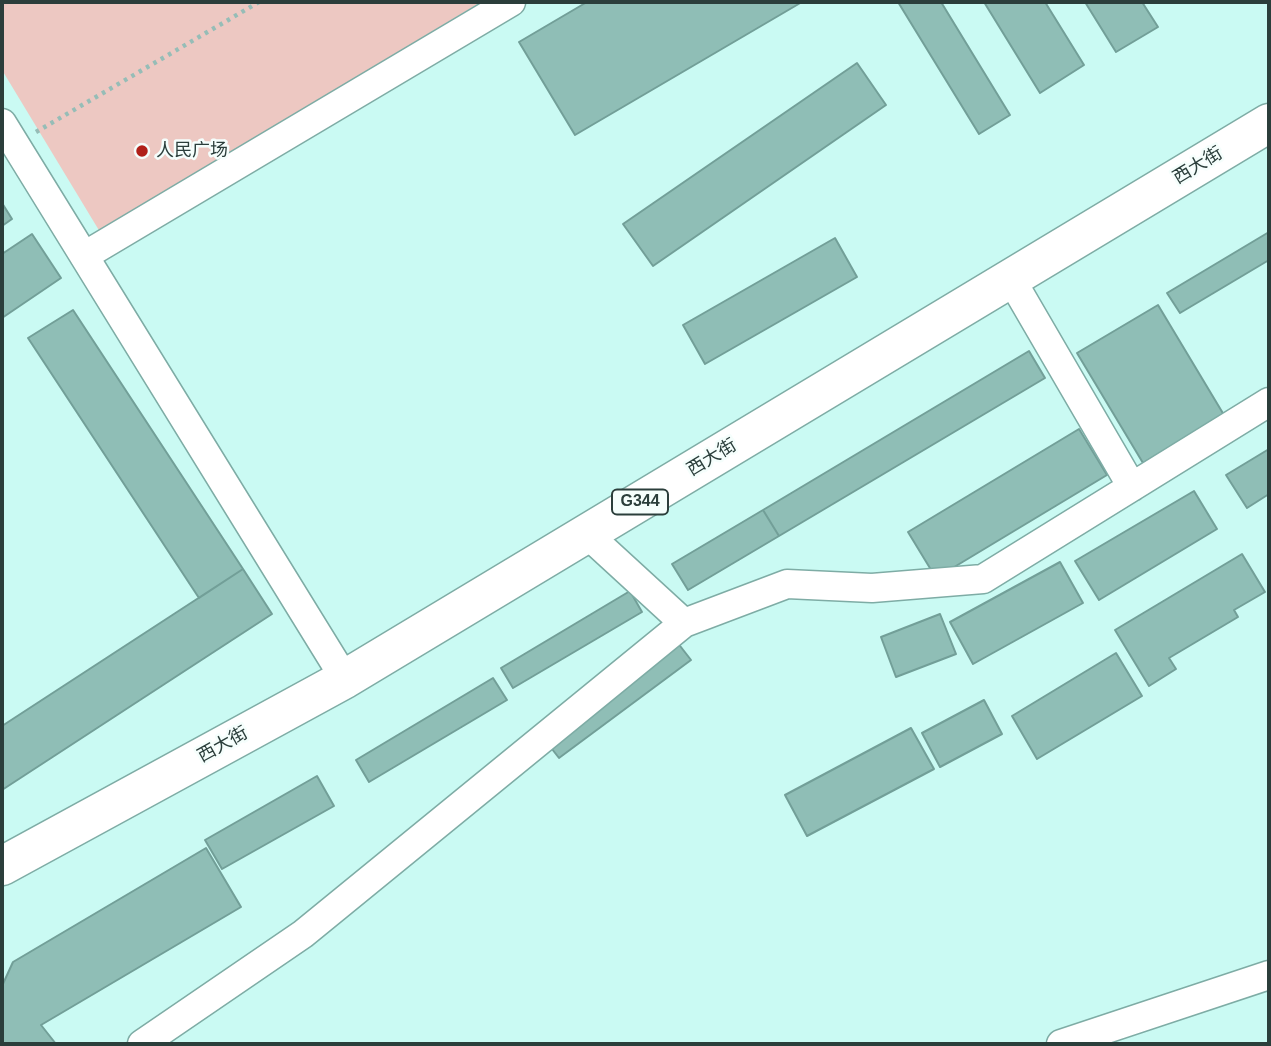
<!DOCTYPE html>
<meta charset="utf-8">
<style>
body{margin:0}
#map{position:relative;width:1271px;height:1046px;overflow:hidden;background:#cafaf3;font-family:Arial,sans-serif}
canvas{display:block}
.frame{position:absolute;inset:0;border:4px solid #2b3e3b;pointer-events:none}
</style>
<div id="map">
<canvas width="1271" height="1046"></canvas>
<div class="frame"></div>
</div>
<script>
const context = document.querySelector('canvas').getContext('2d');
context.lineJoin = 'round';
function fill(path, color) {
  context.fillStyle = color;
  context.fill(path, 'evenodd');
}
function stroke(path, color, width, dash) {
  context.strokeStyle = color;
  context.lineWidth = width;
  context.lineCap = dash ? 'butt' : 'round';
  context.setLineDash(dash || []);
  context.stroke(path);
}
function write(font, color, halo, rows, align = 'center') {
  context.font = font + ' Arial,"Noto Sans SC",sans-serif';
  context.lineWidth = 5;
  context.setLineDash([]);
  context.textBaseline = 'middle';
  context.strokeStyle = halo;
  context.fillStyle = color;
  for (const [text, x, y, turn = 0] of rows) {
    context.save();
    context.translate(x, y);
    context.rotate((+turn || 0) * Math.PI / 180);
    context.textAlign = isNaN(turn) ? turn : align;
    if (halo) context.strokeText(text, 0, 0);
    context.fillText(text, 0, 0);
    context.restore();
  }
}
fill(new Path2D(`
 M 2,2 L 481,2 L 100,232 L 2,70 Z`), '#edc8c2');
const building = new Path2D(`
 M 587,2 L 802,2 L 575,135 L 519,42 Z
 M 898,2 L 941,2 L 1010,115 L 979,134 Z
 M 984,2 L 1045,2 L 1084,65 L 1040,93 Z
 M 1085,2 L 1142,2 L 1158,27 L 1116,52 Z
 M 857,63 L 886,105 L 653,266 L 623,224 Z
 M 2,203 L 12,219 L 2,226 Z
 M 1269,232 L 1269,260 L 1180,313 L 1167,293 Z
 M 32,234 L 61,278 L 2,318 L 2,254 Z
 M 835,238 L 857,277 L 705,364 L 683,325 Z
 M 1158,305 L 1224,415 L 1143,463 L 1077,353 Z
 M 73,310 L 243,569 L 199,598 L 28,338 Z
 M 1029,351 L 1045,378 L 779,536 L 763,510 Z
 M 1079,429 L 1107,475 L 936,578 L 908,532 Z
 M 1269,449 L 1269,494 L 1247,508 L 1226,475 Z
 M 1194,491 L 1217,529 L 1099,600 L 1075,561 Z
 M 763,510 L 779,536 L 688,590 L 672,564 Z
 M 1242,554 L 1265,592 L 1234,610 L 1238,617 L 1169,658 L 1176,669 L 1149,686 L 1115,630 Z
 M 1060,562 L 1083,603 L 973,664 L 950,622 Z
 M 243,569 L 272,614 L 2,790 L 2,726 Z
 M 630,591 L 642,612 L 513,688 L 501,668 Z
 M 940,614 L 956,654 L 896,677 L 881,637 Z
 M 677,642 L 691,660 L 559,758 L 545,740 Z
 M 1116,653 L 1142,696 L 1037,759 L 1012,716 Z
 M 493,678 L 507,700 L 369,782 L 356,760 Z
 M 984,700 L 1002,734 L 940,767 L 922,733 Z
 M 911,728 L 934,769 L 807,836 L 785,795 Z
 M 317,776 L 334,806 L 222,869 L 205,840 Z
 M 206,848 L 241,907 L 41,1025 L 56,1044 L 3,1044 L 2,986 L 13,962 Z`);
fill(building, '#8fbeb6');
stroke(building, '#729f98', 2);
const minor = new Path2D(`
 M 2,123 L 345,679
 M 84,256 L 511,2
 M 1011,279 L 1132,487
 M 587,534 L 684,623 L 787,584 L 872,588 L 983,579 L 1269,402
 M 142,1044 L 303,934 L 684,623
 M 1061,1044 L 1269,975`);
const highway = new Path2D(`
 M 2,866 L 345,679 L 1269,123`);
stroke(minor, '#7eaca5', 31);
stroke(highway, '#7eaca5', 41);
stroke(new Path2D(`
 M 36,132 L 259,2`), '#96bdb7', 4.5, [3.5, 5]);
stroke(minor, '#fff', 28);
stroke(highway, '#fff', 38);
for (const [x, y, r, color] of [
 [142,151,7,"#b02019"]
]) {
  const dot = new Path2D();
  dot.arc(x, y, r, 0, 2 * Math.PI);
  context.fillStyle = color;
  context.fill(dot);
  stroke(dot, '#f5fefc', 2.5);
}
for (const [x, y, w] of [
 [640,502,56]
]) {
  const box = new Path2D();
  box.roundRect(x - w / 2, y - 12.5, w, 25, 5);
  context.fillStyle = '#f5fefc';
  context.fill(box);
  stroke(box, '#2b3e3b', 2);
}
write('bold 16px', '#2b3e3b', null, [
 ["G344",640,502]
]);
write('18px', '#2b3e3b', '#f5fefc', [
 ["人民广场",156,151]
], 'left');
write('18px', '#2b3e3b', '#f5fefc', [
 ["西大街",1198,166,-31],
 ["西大街",712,458,-31],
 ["西大街",223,745,-29]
]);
</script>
